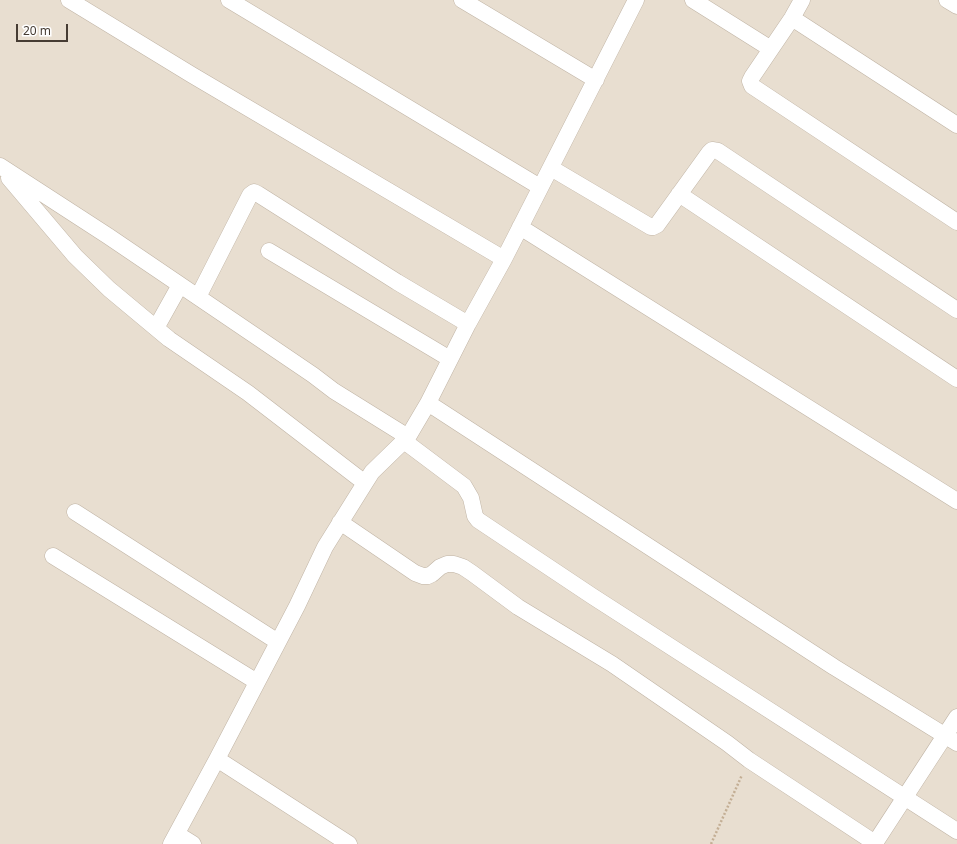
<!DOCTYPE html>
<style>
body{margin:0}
#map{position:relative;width:957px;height:844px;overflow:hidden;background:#f4ede3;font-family:"Noto Sans",sans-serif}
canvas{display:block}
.scale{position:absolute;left:16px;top:24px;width:52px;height:18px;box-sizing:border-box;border:2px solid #463c33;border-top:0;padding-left:5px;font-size:12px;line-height:14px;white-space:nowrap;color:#463c33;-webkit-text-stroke:3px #fff;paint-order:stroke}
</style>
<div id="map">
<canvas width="957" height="844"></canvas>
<div class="scale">20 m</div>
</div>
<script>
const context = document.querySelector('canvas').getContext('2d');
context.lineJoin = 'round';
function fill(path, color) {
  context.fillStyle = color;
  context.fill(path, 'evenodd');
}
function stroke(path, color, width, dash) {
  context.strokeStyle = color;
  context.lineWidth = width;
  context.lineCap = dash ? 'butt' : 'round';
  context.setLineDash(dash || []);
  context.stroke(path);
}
fill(new Path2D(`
 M 0,0 L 957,0 L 957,844 L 0,844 Z`), '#e8ded0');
const minor = new Path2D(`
 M 69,0 L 192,75 L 504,259
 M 229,0 L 540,187
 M 462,0 L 596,80
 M 693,0 L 771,49
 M 802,0 L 792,18 L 752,77 L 750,81 L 752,86 L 957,222
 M 947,0 L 957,6
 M 792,18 L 957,125
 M 0,166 L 108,236 L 313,375 L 334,391 L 408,437
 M 551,168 L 651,227 L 653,227 L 657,225 L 709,153 L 712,150 L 718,151 L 957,310
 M 9,178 L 75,256 L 109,289 L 169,339 L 248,393 L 365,483
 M 679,194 L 957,379
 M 520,227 L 957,501
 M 269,251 L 450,359
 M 198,297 L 250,195 L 254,192 L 258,194 L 397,282 L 468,324
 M 156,328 L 180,285
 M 428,403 L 834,667 L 957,743
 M 404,441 L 464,486 L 471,498 L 475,516 L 478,520 L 592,596 L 957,831
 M 75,512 L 278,642
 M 340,522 L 415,573 L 423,576 L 428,576 L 432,574 L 440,567 L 447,564 L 454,564 L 463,567 L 472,573 L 518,607 L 612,664 L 727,743 L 749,760 L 875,843 L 957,717
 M 53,556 L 257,682
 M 217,759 L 349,844
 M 177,834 L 193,844
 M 171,844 L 217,759 L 297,606 L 325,547 L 365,483 L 372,472 L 408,437 L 428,403 L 468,324 L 504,259 L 636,0`);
stroke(minor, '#c0b4a5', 17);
stroke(new Path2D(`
 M 711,844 L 742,775`), '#c3ae94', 2.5, [2, 2]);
stroke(minor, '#fff', 16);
</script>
